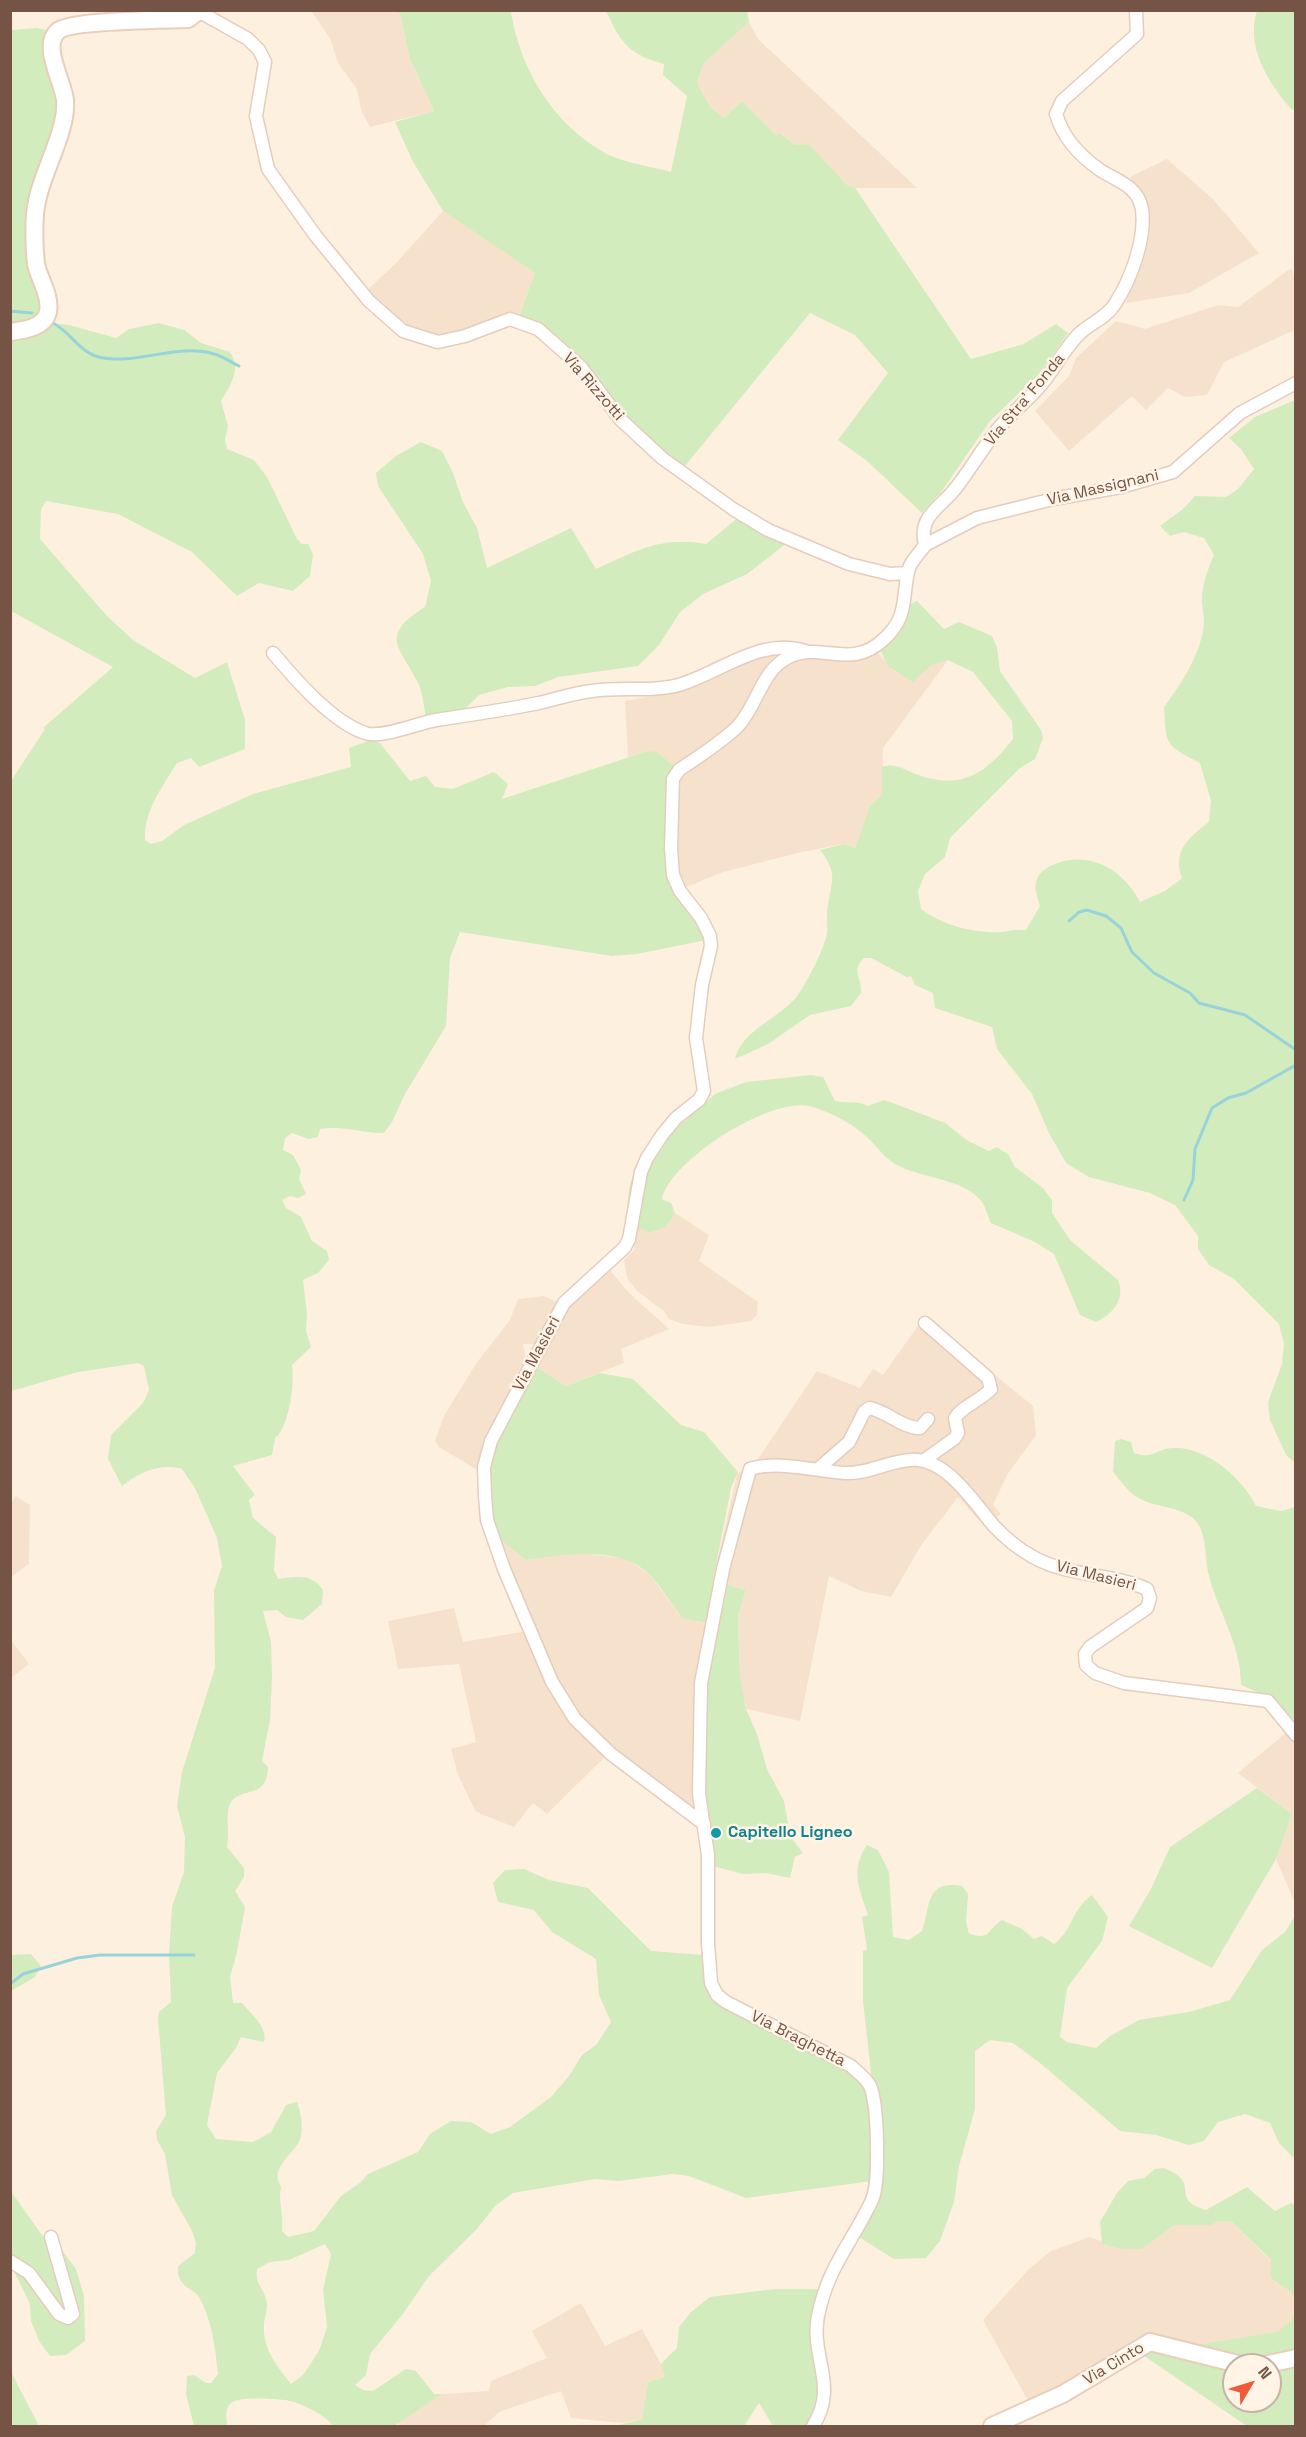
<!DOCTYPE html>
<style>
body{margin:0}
#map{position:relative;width:1306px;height:2437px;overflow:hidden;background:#fef0df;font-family:"Space Grotesk",sans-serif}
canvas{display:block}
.frame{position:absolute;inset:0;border:12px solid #755445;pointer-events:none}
.north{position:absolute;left:1222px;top:2353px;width:60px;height:60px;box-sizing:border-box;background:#fff4e6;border:2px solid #c8b4a6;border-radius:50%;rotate:52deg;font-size:16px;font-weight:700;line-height:24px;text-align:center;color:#755445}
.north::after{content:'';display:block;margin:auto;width:21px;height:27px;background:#f05a3b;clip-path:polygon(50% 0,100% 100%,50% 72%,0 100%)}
</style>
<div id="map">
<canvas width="1306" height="2437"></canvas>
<div class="frame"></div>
<div class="north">N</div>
</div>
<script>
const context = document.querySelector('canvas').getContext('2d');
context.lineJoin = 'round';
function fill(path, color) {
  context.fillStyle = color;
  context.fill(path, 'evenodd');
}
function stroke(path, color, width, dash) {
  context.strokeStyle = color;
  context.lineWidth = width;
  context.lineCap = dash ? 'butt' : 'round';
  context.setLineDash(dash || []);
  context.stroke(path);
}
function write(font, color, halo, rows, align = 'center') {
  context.font = font + ' "Space Grotesk",sans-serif';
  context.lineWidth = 5;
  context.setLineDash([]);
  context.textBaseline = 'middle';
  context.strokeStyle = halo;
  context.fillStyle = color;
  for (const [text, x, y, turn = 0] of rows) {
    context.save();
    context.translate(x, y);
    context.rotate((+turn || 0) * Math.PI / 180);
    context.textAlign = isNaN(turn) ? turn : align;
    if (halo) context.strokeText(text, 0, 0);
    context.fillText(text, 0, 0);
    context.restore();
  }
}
fill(new Path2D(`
 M 395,10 L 400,14 L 410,59 L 434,111 L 370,127 L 361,110 L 357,89 L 338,63 L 330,38 L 311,11 Z
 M 749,22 L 758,39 L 917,188 L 855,188 L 847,185 L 809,144 L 795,145 L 781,133 L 777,136 L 742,101 L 724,118 L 711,108 L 697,83 L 704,63 Z
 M 1167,159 L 1213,199 L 1259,253 L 1189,293 L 1126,303 L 1139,263 L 1137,187 L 1130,177 Z
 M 443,211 L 535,273 L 518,319 L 475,341 L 439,346 L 427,344 L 361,296 L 397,262 Z
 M 1291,268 L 1295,277 L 1295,330 L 1224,362 L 1207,395 L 1185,397 L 1168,388 L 1146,410 L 1132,396 L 1069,451 L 1035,411 L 1069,376 L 1076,358 L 1116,321 L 1145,329 L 1218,305 L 1238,307 Z
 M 774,649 L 792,662 L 812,658 L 842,662 L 877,652 L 896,672 L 948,660 L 883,748 L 882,794 L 870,806 L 855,848 L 844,844 L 802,852 L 723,872 L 684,888 L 675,867 L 647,751 L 628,758 L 625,701 L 685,690 Z
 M 675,1213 L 709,1235 L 699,1261 L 758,1302 L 757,1315 L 751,1321 L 709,1327 L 683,1324 L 669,1319 L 665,1312 L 637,1291 L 627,1278 L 624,1260 L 635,1249 L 633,1246 L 637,1227 L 666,1227 Z
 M 608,1268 L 629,1293 L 669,1329 L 621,1349 L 624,1363 L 566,1386 L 533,1365 L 566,1306 Z
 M 544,1296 L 559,1303 L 538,1344 L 523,1344 L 527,1364 L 479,1471 L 439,1447 L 435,1441 L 444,1416 L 475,1365 L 510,1320 L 518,1299 Z
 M 920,1323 L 951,1339 L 1033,1406 L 1036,1435 L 1007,1475 L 993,1505 L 1001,1514 L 983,1525 L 958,1497 L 922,1544 L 891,1597 L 861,1591 L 829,1576 L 800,1721 L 746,1709 L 740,1676 L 738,1616 L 746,1590 L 713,1581 L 737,1474 L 758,1459 L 817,1371 L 860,1388 L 873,1369 L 883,1375 Z
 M 15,1496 L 30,1505 L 29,1564 L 11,1577 L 11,1505 Z
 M 492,1533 L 526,1560 L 572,1552 L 627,1559 L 650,1575 L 682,1618 L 707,1623 L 697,1810 L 613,1749 L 547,1814 L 533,1803 L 514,1827 L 476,1812 L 458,1775 L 451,1749 L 476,1742 L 459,1664 L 398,1669 L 388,1621 L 454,1608 L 463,1642 L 533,1630 Z
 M 10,1639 L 29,1664 L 11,1678 L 10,1678 Z
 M 1295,1725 L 1295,1903 L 1276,1859 L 1292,1814 L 1238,1773 Z
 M 1219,2221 L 1232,2222 L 1271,2261 L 1271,2276 L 1276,2283 L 1289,2288 L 1295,2296 L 1295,2313 L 1291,2321 L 1276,2332 L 1226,2341 L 1172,2349 L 1152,2343 L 1032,2408 L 983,2320 L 1029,2269 L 1051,2251 L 1089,2237 L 1122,2249 L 1142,2249 L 1175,2225 L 1211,2225 Z
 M 581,2303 L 605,2346 L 642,2329 L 661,2364 L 665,2377 L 648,2382 L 642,2419 L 623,2423 L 571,2418 L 561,2391 L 499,2412 L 484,2426 L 399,2426 L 398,2422 L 442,2394 L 489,2391 L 491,2381 L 547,2358 L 532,2331 Z`), '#f6e1cd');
fill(new Path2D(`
 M 395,11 L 523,11 L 511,12 C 520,69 553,124 605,153 C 623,163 650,166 671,172 L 687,96 L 663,75 L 664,64 C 628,54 621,43 606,11 L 747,11 L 749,22 L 704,63 L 697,83 L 711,108 L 724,118 L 742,101 L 777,136 L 780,133 L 795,145 L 809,144 L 847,185 L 855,188 L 971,359 L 1024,344 L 1056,324 L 1068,333 L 1040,373 L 990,421 L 942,491 L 922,513 L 867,461 L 838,440 L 888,373 L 855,335 L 810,313 L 676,477 L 646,453 L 614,416 L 577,366 L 518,319 L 535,273 L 443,211 L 412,160 L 395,122 L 434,111 L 410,59 L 400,14 Z
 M 1257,11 L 1295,11 L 1295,110 L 1291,109 C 1269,83 1245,47 1257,11 Z
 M 37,28 L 63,34 L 57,53 L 68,104 L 37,222 L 42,297 L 40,310 L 31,321 L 69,325 L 116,338 L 129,329 L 159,323 L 184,330 L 201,343 L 230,352 C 242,369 230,386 221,401 L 228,426 L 225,439 L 227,449 L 254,460 L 267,477 L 297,539 L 302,544 L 308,544 L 313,554 L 310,576 L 293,591 L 259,583 L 237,596 L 192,552 L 118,514 L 46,501 L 41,509 L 40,539 L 107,616 L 133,640 L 195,678 L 227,662 L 245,720 L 245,749 L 199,767 L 191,758 L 177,763 C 163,786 143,812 145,840 L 151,844 L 162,841 L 184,825 L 253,794 L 351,767 L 349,748 L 371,740 L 380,743 L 410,781 L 426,776 L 435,787 L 453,789 L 494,772 L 508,784 L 502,799 L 648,751 L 657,752 L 682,773 L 678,784 L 675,867 L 684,888 L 716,938 L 637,954 L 612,956 L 460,932 L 450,958 L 446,1026 L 405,1094 L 392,1122 L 384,1133 C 361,1133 342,1125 320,1129 L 318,1137 L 309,1139 L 292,1133 L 285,1138 L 283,1150 L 293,1155 L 301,1170 L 299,1179 L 306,1194 L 298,1198 L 290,1196 L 282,1200 L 286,1208 L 301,1217 L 312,1241 L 327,1251 L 329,1260 L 318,1273 L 303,1280 L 307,1314 L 306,1331 L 311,1347 L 292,1365 C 295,1382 289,1428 275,1438 L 272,1455 L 233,1466 L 255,1495 L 249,1500 L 253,1518 L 276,1537 L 274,1570 L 278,1579 C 295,1577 312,1573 323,1590 L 322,1604 L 303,1620 L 286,1617 L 277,1610 L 263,1611 L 271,1642 L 272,1677 L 270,1720 L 262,1761 L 268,1767 C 267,1801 241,1785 230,1804 C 225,1813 230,1835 227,1847 L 244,1868 L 244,1877 L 235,1891 L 245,1907 L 237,1952 L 230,1977 L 233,2003 L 242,2003 C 251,2014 268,2027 264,2042 L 241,2037 L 236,2048 L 217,2073 L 207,2125 L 216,2139 L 252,2142 L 259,2139 L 271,2132 L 286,2105 L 297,2102 C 301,2113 303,2125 301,2136 C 298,2153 268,2165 281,2187 C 278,2201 284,2216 282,2231 L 288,2237 L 314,2231 L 341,2196 L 361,2182 L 368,2174 L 418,2152 L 430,2134 L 451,2121 L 471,2122 L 491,2134 L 510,2127 L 551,2097 L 569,2076 L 582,2055 L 596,2045 L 611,2022 L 599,1995 L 596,1959 L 552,1932 L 534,1910 L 498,1902 L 493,1883 L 505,1870 L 524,1869 L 549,1880 L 588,1888 L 651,1951 L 704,1955 L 708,1986 L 866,2075 L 874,2137 L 872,2181 L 746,2198 L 689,2176 L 673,2174 L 618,2181 L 595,2179 L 513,2193 L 495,2206 L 477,2229 L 429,2276 L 402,2315 L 370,2354 L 366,2375 L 355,2385 L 363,2390 L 373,2391 L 406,2369 L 416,2371 L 434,2394 L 442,2394 L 394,2426 L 333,2426 C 326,2415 298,2401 284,2400 C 273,2399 237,2396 230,2404 C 224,2411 227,2419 227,2426 L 194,2426 L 186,2394 L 187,2376 L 194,2375 L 206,2383 L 211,2383 L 218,2374 C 215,2347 212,2320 199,2297 C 194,2288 176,2288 178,2266 L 195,2253 L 196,2243 L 192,2231 L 172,2195 L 165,2154 L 157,2140 L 156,2131 L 166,2115 L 158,2019 L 159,2012 L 171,2002 L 169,1954 L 172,1907 L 184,1872 L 185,1837 L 177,1806 L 182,1772 L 215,1668 L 214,1590 L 222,1566 L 217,1538 L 195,1488 L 182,1469 C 159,1463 141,1472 122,1486 L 108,1459 L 111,1435 L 143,1403 L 149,1390 L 144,1366 L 138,1363 L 78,1372 L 11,1391 L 11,781 L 45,729 L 43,728 L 113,667 L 11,611 L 10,30 ZM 325,2244 L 331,2254 L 323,2290 L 327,2327 L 319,2351 L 303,2375 L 291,2384 C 277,2366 263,2350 264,2326 C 264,2317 269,2309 266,2299 C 263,2287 255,2284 257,2269 L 270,2262 L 289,2260 Z
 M 1295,400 L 1295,1463 L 1286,1455 L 1270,1420 L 1268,1402 L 1282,1364 L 1284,1344 L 1279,1324 L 1234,1279 L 1209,1265 L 1198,1249 L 1198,1236 L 1175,1205 L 1150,1193 L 1089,1177 L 1066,1163 L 1049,1133 L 1032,1094 L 997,1049 L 992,1027 L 935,1008 L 933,993 L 915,985 L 911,976 L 907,977 L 871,958 L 864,958 C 850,971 863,979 861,993 L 851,1006 L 810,1015 L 768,1044 L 735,1059 C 742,1029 781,1018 798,995 C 806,984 826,945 827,933 C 828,924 826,914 828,905 C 832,880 838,873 820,850 L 844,844 L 855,848 L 870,806 L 882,794 L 882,767 C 895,763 901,768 913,773 C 959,791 984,776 1013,739 L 1012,721 L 973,672 L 948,660 L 931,665 L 913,682 L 888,666 L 880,650 L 911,604 L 917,601 L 944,629 L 959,622 L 992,636 L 997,648 L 1000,671 L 1041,730 L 1043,738 L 1035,759 L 1020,768 L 950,838 L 945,857 L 925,874 L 918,891 L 921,909 C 942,925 975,934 1002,932 C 1011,931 1017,929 1026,930 L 1040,906 C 1038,899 1034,889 1036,883 C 1037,873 1047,867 1055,864 C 1090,850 1124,870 1140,902 L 1165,891 L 1182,878 C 1172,851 1189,837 1209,822 L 1211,801 L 1200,763 C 1166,745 1166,747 1164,707 C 1182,683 1201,654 1204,623 C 1204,615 1202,607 1202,600 C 1202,584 1208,569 1214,555 L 1204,538 L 1184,532 L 1170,536 L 1160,526 L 1183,509 L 1195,496 L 1226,497 L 1238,489 L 1254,469 L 1241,449 L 1229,438 L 1255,417 Z
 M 421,442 L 442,451 L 453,473 L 463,502 L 477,528 L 487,568 L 571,528 L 596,569 C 636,551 661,536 706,544 L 739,517 L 787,543 L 747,574 L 703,594 L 680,612 L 659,645 L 638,666 L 558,677 L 535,686 L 508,687 L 479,695 L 464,710 L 426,718 C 424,708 423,694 419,685 C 401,647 377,637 425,607 L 431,581 L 423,554 L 378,486 L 376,473 L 396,456 Z
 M 811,1075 L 823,1077 L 835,1101 C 847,1104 856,1100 868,1106 L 884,1100 L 893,1103 L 945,1123 L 968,1141 L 989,1151 L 997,1147 L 1008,1154 L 1015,1167 L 1043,1188 L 1052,1200 L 1052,1213 L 1071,1241 L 1118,1280 C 1126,1299 1113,1314 1096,1322 L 1080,1315 L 1054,1254 L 1035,1242 L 991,1223 C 988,1217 986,1208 982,1202 C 966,1179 919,1178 895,1164 C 881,1155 872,1139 858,1130 C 846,1120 828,1112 813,1107 C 774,1094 670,1160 662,1199 L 671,1203 L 675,1213 L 666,1227 L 649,1232 L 626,1223 L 629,1189 L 636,1164 L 715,1094 L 746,1082 Z
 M 533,1365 L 566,1386 L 600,1373 L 633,1379 L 681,1425 L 704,1432 L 738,1472 L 731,1488 L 713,1581 L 746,1590 L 738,1616 L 740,1676 L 746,1709 L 757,1734 L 767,1769 L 784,1801 L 790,1836 L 803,1853 L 795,1857 L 790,1878 L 766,1873 L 743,1874 L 705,1864 L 697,1810 L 707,1623 L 682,1618 C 672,1604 662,1589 651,1576 C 622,1545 563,1554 526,1560 L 492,1533 L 490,1458 Z
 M 1121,1439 L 1131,1442 L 1134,1453 C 1153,1460 1157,1448 1174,1448 C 1207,1447 1242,1478 1256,1506 L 1281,1511 L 1295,1507 L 1295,1721 L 1268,1697 L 1241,1685 C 1241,1643 1217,1611 1208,1572 C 1205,1556 1207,1532 1194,1519 C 1178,1505 1152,1508 1135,1496 C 1127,1490 1120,1480 1113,1472 L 1115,1441 Z
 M 1257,1788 L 1292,1814 L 1276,1859 L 1212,1968 L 1129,1926 L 1150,1891 L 1170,1847 Z
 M 867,1845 L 878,1850 L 889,1872 L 893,1937 L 909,1940 L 922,1931 C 931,1905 925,1880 962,1886 L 968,1894 L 966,1921 L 969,1934 C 993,1940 985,1931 1002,1920 L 1022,1929 L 1034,1939 L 1042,1936 L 1054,1944 C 1074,1929 1070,1911 1092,1895 L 1108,1917 L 1102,1941 L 1067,1988 L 1060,2037 L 1067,2042 L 1096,2048 L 1110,2036 L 1139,2020 L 1189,2012 L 1230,2000 L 1262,1950 L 1285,1932 L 1295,1916 L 1295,2159 L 1279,2143 L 1270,2123 L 1245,2114 L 1218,2122 L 1204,2141 L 1189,2145 L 1156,2135 L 1120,2131 L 1040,2063 L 1013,2043 L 990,2040 L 975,2051 L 975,2109 L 959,2166 L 954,2202 L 940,2241 L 926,2258 L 894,2259 L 856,2235 L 875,2201 L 879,2144 L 863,2001 L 863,1951 L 867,1950 L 862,1917 L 868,1915 C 859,1888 850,1870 867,1845 Z
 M 31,1954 L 41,1966 L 35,1977 L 11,1991 L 11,1955 Z
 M 1164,2168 C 1204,2184 1167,2198 1206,2210 L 1247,2187 L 1275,2211 L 1291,2203 L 1295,2205 L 1295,2300 C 1291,2285 1274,2286 1271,2276 C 1270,2272 1271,2265 1271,2260 L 1232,2222 L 1219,2221 L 1211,2225 L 1175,2225 L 1142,2249 L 1122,2249 L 1102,2244 L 1100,2222 L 1117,2193 L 1128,2181 L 1144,2178 L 1155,2169 Z
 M 10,2190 L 44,2238 L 58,2245 L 76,2269 L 84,2296 L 85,2341 L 66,2355 L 50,2356 L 39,2341 L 31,2321 L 30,2304 L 11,2265 Z
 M 775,2289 L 819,2289 C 820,2329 828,2394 806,2426 L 773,2426 L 759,2403 L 744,2426 L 615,2426 L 642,2419 L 648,2382 L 665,2377 L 661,2364 L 677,2348 L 679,2327 L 691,2312 L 710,2297 Z
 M 1295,2313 L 1295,2426 L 1247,2426 L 1137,2351 L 1172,2349 L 1276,2332 L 1291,2321 ZM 1234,2365 L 1270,2365 L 1270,2401 L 1234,2401 Z
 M 11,2372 L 39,2426 L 11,2426 Z`), '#d2ecbd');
stroke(new Path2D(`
 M 10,311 L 32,313
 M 51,322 C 71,331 80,355 103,358 C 141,364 177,343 214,354 C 222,356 231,362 239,366
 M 1069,921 L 1079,912 L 1087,910 L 1106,916 L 1121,928 L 1132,952 L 1154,973 L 1190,993 L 1199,1003 L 1245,1015 L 1296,1050
 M 1184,1200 L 1193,1180 L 1195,1149 L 1212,1108 L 1228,1098 L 1246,1093 L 1296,1065
 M 10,1984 L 23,1974 L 77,1958 L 100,1955 L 194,1955`), '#98d3da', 3);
const street = new Path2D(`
 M 200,12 L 248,39 L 259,50 L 265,62 L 256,116 L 268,169 L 315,235 L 369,301 L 403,331 L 438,342 L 465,336 L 510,319 L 538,329 L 581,367 L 620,419 L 662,458 L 733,509 L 768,530 L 849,564 L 890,574 L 907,573
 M 925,545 L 977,518 L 1053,499 L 1121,487 L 1173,472 L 1240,413 L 1296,383
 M 273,653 C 295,679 332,722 365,733 C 380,739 418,723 436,720 C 470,715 504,710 539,703 C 556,699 574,693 592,691 C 622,686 652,693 682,684 C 722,671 762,637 805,651
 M 923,1461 L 955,1438 L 958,1433 L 955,1418 C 961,1407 980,1401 991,1389 L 988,1378 L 925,1323
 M 818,1469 L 849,1442 L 864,1412 L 869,1408 C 887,1411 902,1428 920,1428 L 928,1419
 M 704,1824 L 611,1754 L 575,1719 L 552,1682 L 504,1569 L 487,1520 L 485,1496 L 484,1467 L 491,1441 L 564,1303 L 625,1247 L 629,1239 L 641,1172 L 647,1158 L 662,1135 L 676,1118 L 699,1100 L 704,1091 L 696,1038 L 702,985 L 711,946 L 710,936 L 701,918 L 680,891 L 673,875 L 671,849 L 673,779 L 679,770 C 699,756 721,743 738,726 C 757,706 762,669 789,657 C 821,641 851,671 884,639 C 908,617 902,600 908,572 C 909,563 920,553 925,545 C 918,516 939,509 955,489 C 970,470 982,449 997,430 C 1010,414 1026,402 1039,387 C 1054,371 1064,348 1080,333 C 1092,322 1106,318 1115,304 C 1131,279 1146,239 1142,209 C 1138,186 1117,181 1100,170 C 1080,156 1063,138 1056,114 L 1062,101 L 1137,34 L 1136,10
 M 10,2261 L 29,2273 L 59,2314 L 68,2318 L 73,2314 L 51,2237
 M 813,2426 C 839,2386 810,2357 818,2316 C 828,2266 852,2243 872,2200 C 880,2183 878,2103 870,2086 C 866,2078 857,2072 851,2066 L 726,2002 L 717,1995 L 711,1983 L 708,1943 L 708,1855 L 699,1794 L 701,1683 L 723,1569 L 750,1469 C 778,1460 815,1471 845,1473 C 869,1474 888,1461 911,1460 C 946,1457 975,1504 994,1526 C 1005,1538 1019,1549 1033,1557 C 1069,1577 1111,1573 1147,1589 L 1150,1598 L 1147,1608 L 1090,1647 L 1085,1654 L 1086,1665 L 1095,1673 L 1124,1683 L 1268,1701 L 1296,1735`);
const secondary = new Path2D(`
 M 10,332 C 24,330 44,328 48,312 C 51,295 39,279 36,264 C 34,247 34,230 35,214 C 38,177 68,133 65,100 C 63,81 41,46 58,31 C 70,20 167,20 188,19 L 200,10
 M 1264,2365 L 1296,2358
 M 992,2426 L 1063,2394 L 1150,2342 L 1242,2365`);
stroke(street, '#e4cdbd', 15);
stroke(secondary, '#e9ceba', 20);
stroke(street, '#fff', 12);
stroke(secondary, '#fff', 16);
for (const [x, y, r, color] of [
 [716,1833,6,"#0f9aa8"]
]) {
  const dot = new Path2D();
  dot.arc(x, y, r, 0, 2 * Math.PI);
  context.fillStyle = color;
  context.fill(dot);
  stroke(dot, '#fff4e6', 2);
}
write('16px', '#755445', '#fff4e6', [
 ["Via Rizzotti",593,387,49],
 ["Via Stra' Fonda",1025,400,-50],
 ["Via Massignani",1103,488,-13],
 ["Via Masieri",537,1354,-62],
 ["Via Masieri",1096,1576,14],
 ["Via Braghetta",798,2039,27],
 ["Via Cinto",1114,2364,-31]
]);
write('bold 16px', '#0d838f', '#fff4e6', [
 ["Capitello Ligneo",728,1833]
], 'left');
</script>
